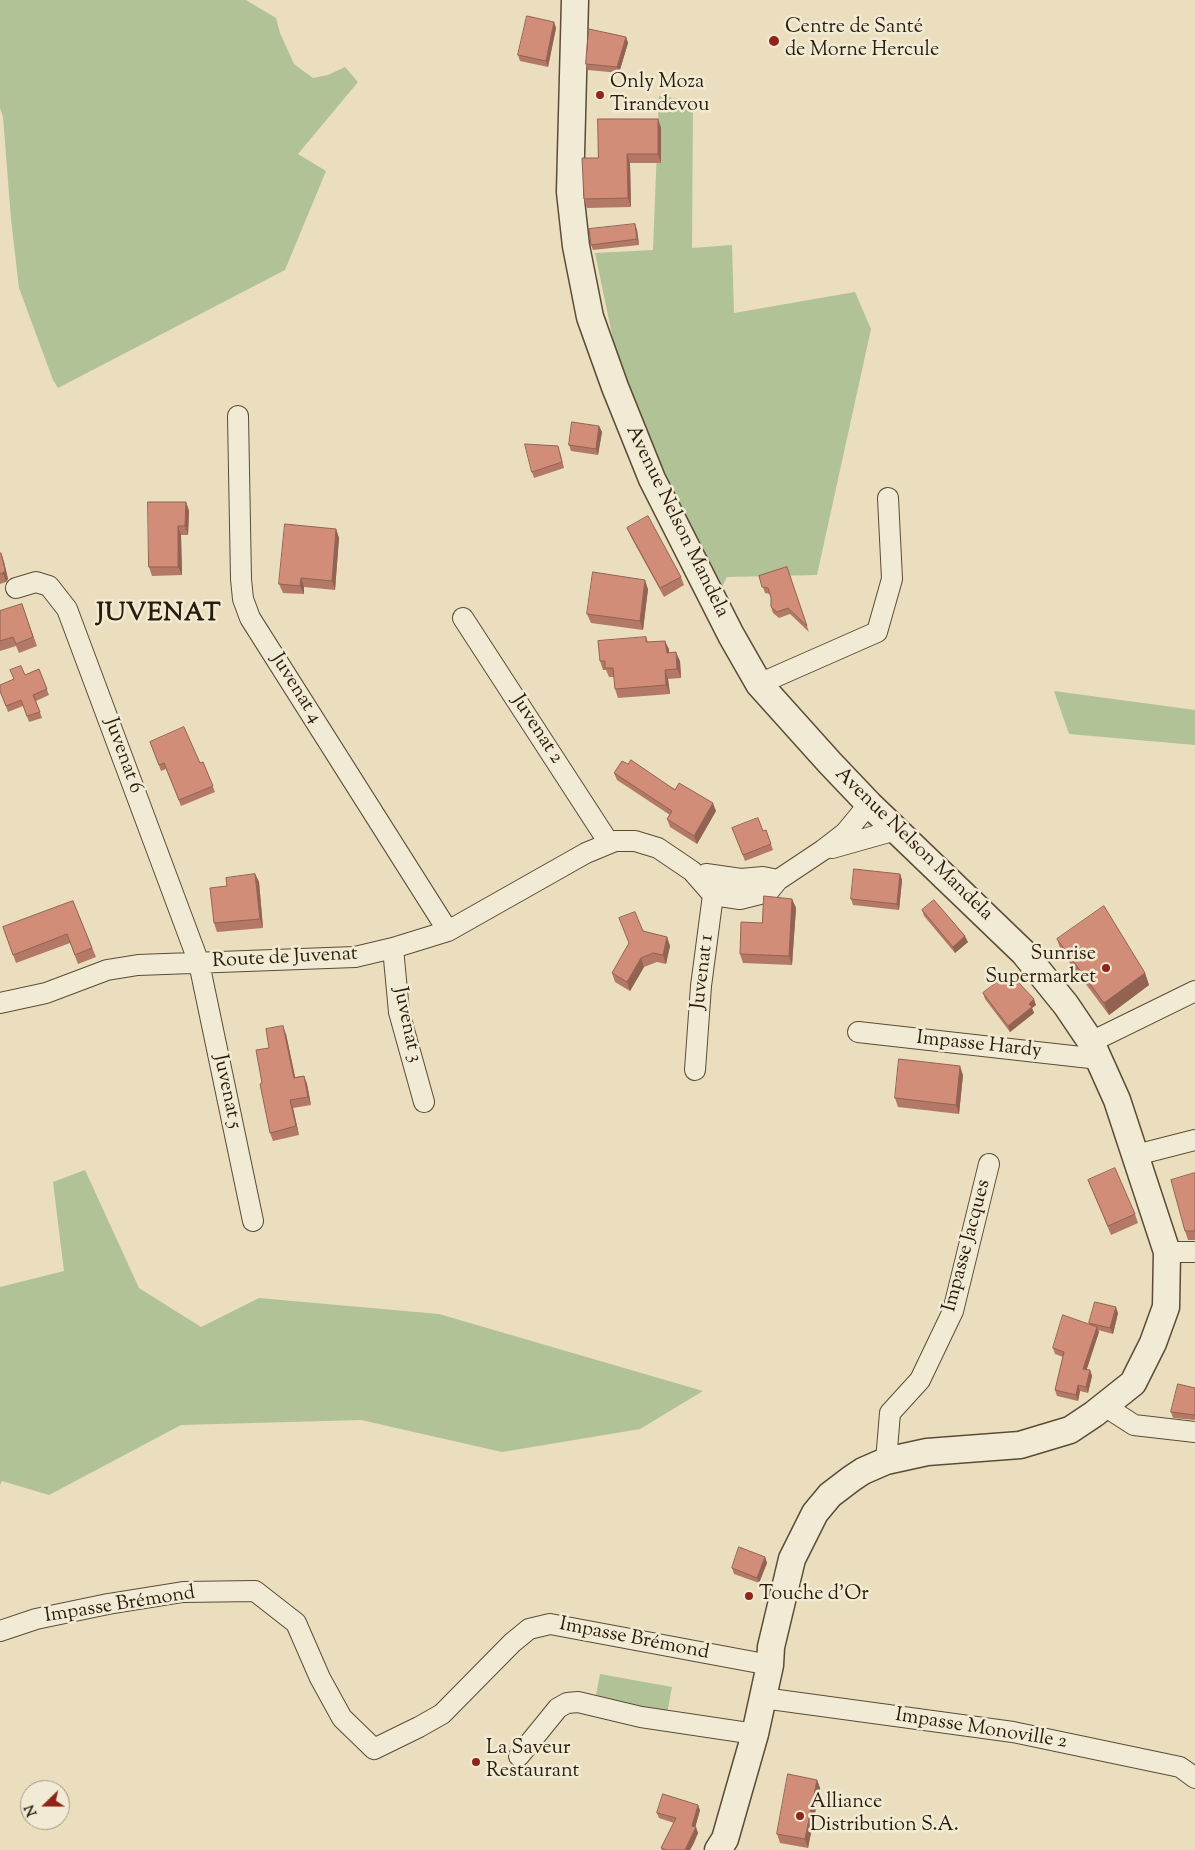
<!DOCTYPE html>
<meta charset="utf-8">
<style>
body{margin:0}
#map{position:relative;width:1195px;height:1850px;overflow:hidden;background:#eadebe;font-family:"Sorts Mill Goudy",serif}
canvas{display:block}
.north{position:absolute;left:20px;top:1780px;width:50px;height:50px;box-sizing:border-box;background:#f1ead5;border:1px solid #a29883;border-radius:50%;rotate:248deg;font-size:14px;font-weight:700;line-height:20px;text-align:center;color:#2b1c09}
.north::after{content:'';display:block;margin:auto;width:18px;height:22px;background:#8f2418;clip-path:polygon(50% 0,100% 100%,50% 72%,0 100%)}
</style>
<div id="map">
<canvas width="1195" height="1850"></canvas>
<div class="north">N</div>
</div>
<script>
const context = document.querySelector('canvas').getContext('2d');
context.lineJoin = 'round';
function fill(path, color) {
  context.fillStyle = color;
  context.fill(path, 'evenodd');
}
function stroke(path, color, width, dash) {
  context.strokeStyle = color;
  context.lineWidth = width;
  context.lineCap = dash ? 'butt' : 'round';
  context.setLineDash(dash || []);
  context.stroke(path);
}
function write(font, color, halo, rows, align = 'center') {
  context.font = font + ' "Sorts Mill Goudy",serif';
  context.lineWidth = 5;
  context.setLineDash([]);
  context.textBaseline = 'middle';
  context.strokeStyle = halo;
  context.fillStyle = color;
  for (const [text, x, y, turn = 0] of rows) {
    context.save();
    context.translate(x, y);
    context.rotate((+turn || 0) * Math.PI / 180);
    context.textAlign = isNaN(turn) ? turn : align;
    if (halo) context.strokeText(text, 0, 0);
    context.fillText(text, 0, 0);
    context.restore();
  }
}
fill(new Path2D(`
 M 0,0 L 246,0 L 276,18 L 280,33 L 294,64 L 313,78 L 328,75 L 345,67 L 358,82 L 298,154 L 326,171 L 285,270 L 58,388 L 53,380 L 19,288 L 11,219 L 3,117 L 0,108 Z
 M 659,96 L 693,101 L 692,248 L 732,245 L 734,313 L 855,292 L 871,329 L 817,575 L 727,577 L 720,591 L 626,401 L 595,253 L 653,250 Z
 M 1054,691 L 1195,710 L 1195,745 L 1069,734 Z
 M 85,1170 L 139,1288 L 201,1327 L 259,1298 L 439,1314 L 703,1391 L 640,1429 L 502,1452 L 361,1420 L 181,1425 L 49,1495 L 2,1481 L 0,1485 L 0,1287 L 64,1271 L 53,1182 Z
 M 600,1674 L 672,1687 L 664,1730 L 592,1716 Z`), '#b1c296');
const minor = new Path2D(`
 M 238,416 L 241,579 L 243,599 L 250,618 L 448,931
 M 16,588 L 36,582 L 49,586 L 67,609 L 199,963 L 253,1221
 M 463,618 L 609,843
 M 759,684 L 877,632 L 892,579 L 888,498
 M 832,848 L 896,830
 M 706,874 L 741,879 L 763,877 L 778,880
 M 393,948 L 399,1012 L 424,1102
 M 0,1003 L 46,993 L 107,970 L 138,965 L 355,957 L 393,948 L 448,931 L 586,853 L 615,841 L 635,841 L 658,848 L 692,871 L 713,895 L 740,899 L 768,892 L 778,880 L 823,850 L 845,833 L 869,804
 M 858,1032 L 1099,1059
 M 1091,1042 L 1195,991
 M 695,1070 L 701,986 L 713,895 L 719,876
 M 1136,1155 L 1195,1140
 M 1167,1252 L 1195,1252
 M 1103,1405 L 1134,1425 L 1195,1432
 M 886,1461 L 890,1413 L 920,1380 L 953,1311 L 989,1164
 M 0,1631 L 36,1619 L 108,1604 L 183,1592 L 255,1591 L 296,1623 L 320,1678 L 342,1718 L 374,1749 L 419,1727 L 442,1714 L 512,1643 L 529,1629 L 550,1624 L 770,1665
 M 763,1698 L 1013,1732 L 1180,1767 L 1195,1778
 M 519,1756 L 558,1708 L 567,1703 L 578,1702 L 641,1717 L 755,1734`);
const tertiary = new Path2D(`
 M 575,0 L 570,192 L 576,246 L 590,317 L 615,387 L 652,479 L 731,635 L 759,684 L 830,763 L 869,804 L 1024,953 L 1066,1005 L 1091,1042 L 1117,1100 L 1167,1252 L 1166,1307 L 1153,1343 L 1133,1383 L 1094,1414 L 1070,1430 L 1020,1445 L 927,1452 L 886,1461 L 863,1471 L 851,1479 L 830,1495 L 815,1513 L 792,1559 L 771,1647 L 770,1665 L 755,1734 L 725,1839 L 718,1850`);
stroke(minor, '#5b4c36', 22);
stroke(tertiary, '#5b4c36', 29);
stroke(minor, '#f1ead5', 20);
stroke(tertiary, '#f1ead5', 26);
fill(new Path2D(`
 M 554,22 L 556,28 L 548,67 L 520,61 L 518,55 Z
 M 626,37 L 628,43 L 619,73 L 588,70 L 586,64 Z
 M 658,119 L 661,128 L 661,163 L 630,163 L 631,207 L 587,208 L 584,199 L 598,158 Z
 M 635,224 L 637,230 L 639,245 L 593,250 L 591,245 Z
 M 599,426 L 602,432 L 598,455 L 571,451 L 569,445 Z
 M 560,452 L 564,468 L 534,478 L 532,472 Z
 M 186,502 L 189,511 L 188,535 L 181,535 L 182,575 L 152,576 L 149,567 Z
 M 627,528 L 681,577 L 684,585 L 664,597 L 631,537 Z
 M 336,529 L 339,538 L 335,590 L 304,587 L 304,594 L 283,593 L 279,584 Z
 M 0,553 L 1,553 L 4,562 L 8,579 L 6,582 L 0,584 Z
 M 787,567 L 809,632 L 790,614 L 779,618 L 773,613 L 771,607 L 771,598 L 770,594 L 765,593 L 759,576 Z
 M 648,589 L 643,630 L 591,623 L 587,614 Z
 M 22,604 L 37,646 L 19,653 L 16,646 L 0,651 L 0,611 Z
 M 646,637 L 648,642 L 665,641 L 669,653 L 680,661 L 681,678 L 668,679 L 670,694 L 618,698 L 615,689 L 614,677 L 609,677 L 606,670 L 603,670 L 600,661 Z
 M 39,669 L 49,695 L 36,701 L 42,718 L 29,722 L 23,706 L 8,712 L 0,691 L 25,675 Z
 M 150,742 L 200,763 L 203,762 L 215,792 L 181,806 L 166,769 L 161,771 Z
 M 628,764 L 716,811 L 697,844 L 670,827 L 667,819 L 670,815 L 617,780 L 614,773 Z
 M 732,828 L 763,831 L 766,830 L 773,850 L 745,861 Z
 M 255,874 L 259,882 L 263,928 L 217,932 L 214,923 L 227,886 Z
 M 900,874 L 902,880 L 899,910 L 853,905 L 851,899 Z
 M 792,899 L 796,908 L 792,965 L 743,963 L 740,954 L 762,923 Z
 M 73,901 L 96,957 L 78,964 L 70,943 L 16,963 L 3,927 Z
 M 922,910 L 968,942 L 955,953 L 924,916 Z
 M 643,931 L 667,937 L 670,946 L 666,964 L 657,962 L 644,967 L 630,991 L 615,982 L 612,973 Z
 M 1057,939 L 1145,973 L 1149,985 L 1109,1015 L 1061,951 Z
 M 1015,985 L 1036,1005 L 1032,1008 L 1034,1013 L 1010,1032 L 985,999 L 983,993 Z
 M 286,1034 L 295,1077 L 304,1076 L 307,1084 L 311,1105 L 293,1108 L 299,1135 L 273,1141 L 270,1133 L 262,1083 L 269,1048 Z
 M 963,1075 L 959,1114 L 898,1107 L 895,1098 Z
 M 1195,1173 L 1195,1240 L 1188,1240 L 1185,1231 Z
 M 1088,1180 L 1135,1214 L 1138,1223 L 1111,1235 Z
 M 1118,1313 L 1113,1334 L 1098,1330 L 1099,1332 L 1086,1370 L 1090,1370 L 1092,1376 L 1088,1393 L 1080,1391 L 1078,1401 L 1057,1396 L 1055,1390 L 1063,1357 L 1055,1354 L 1053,1348 L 1090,1324 L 1089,1323 Z
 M 1195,1388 L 1195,1420 L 1173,1418 L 1171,1412 Z
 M 765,1557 L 767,1563 L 759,1583 L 734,1574 L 732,1568 Z
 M 817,1780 L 820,1788 L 808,1848 L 780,1843 L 777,1834 Z
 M 700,1810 L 695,1827 L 698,1833 L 690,1850 L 662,1850 L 661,1848 L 674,1823 L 659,1818 L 657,1813 Z`), '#b47966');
fill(new Path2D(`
 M 554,22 L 556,28 L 548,67 L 546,61 Z
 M 626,37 L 628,43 L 619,73 L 617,67 Z
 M 658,119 L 661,128 L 661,163 L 658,154 Z
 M 627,154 L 630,163 L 631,207 L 628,198 Z
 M 635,224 L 637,230 L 639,245 L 637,239 Z
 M 599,426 L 602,432 L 598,455 L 596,449 Z
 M 186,502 L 189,511 L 188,535 L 185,526 Z
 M 178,526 L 181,535 L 182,575 L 178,567 Z
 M 336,529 L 339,538 L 335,590 L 332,581 Z
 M 1,553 L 4,562 L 8,579 L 6,582 L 3,573 Z
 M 301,578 L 304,587 L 304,594 L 300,586 Z
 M 645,580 L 648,589 L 643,630 L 640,621 Z
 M 665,641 L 669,649 L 670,662 L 667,653 Z
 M 676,652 L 680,661 L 681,678 L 677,669 Z
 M 665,670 L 668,679 L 670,694 L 666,685 Z
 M 713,803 L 716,811 L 697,844 L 694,836 Z
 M 255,874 L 259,882 L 263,928 L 260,919 Z
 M 900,874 L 902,880 L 899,910 L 897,904 Z
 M 792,899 L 796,908 L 792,965 L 789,956 Z
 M 965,936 L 968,942 L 955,953 L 953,947 Z
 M 667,937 L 670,946 L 666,964 L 663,955 Z
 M 641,958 L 644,967 L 630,991 L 627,982 Z
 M 1145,973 L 1149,985 L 1109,1015 L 1104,1003 Z
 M 1034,999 L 1036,1005 L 1032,1008 L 1034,1013 L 1010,1032 L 1008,1026 Z
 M 283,1026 L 286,1034 L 297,1086 L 294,1078 Z
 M 960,1066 L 963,1075 L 959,1114 L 956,1105 Z
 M 304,1076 L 307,1084 L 311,1105 L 308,1097 Z
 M 290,1100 L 293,1108 L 299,1135 L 296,1126 Z
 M 1116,1307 L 1118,1313 L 1113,1334 L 1110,1328 Z
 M 1097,1327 L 1099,1332 L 1085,1375 L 1083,1369 Z
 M 1090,1370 L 1092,1376 L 1088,1393 L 1086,1387 Z
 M 1078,1385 L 1080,1391 L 1078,1401 L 1076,1395 Z
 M 765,1557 L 767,1563 L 759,1583 L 757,1578 Z
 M 817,1780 L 820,1788 L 808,1848 L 805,1839 Z
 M 698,1805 L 700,1810 L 694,1832 L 692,1826 Z
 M 696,1827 L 698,1833 L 694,1843 L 690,1850 L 685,1850 Z`), '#926353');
const building = new Path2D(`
 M 527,16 L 554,22 L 546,61 L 518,55 Z
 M 589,29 L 626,37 L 617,67 L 586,64 Z
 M 598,119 L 658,119 L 658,154 L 627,154 L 628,198 L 584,199 L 582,158 L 598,158 Z
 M 635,224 L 637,239 L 591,245 L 589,229 Z
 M 572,422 L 599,426 L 596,449 L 569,445 Z
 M 525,444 L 558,446 L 562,462 L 532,472 Z
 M 148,502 L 186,502 L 185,526 L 178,526 L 178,567 L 149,567 Z
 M 648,516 L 681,577 L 660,588 L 627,528 Z
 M 285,524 L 336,529 L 332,581 L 301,578 L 300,586 L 279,584 Z
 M 0,553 L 1,553 L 5,570 L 3,573 L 0,574 Z
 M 787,567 L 807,626 L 788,608 L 777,612 L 771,607 L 771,598 L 768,588 L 762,587 L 759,576 Z
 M 593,572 L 645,580 L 640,621 L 587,614 Z
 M 22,604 L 33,637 L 16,644 L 13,637 L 0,641 L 0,611 Z
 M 646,637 L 646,642 L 665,641 L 667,653 L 676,652 L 677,669 L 665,670 L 666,685 L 615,689 L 613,668 L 605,668 L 605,661 L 600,661 L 598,641 Z
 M 21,666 L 25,675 L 39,669 L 47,689 L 33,695 L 40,712 L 27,716 L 21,700 L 6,706 L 0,691 L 0,685 L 14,679 L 10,670 Z
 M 184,727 L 200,763 L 203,762 L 213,786 L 179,800 L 164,763 L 159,765 L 150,742 Z
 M 631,760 L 675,790 L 679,783 L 713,803 L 694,836 L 667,819 L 672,811 L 614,773 L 622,761 L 628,764 Z
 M 758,818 L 763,831 L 766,830 L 771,844 L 743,855 L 732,828 Z
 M 854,869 L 900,874 L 897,904 L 851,899 Z
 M 255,874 L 260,919 L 214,923 L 210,888 L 227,886 L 226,878 Z
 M 764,896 L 792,899 L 789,956 L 740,954 L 741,922 L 762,923 Z
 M 934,900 L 965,936 L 953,947 L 922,910 Z
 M 73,901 L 92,948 L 75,955 L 67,934 L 13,955 L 3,927 Z
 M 1104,906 L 1145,973 L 1104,1003 L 1057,939 Z
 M 635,912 L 643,931 L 667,937 L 663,955 L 653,953 L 641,958 L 627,982 L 612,973 L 629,943 L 619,918 Z
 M 1007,975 L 1015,985 L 1018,982 L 1034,999 L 1029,1004 L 1032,1007 L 1008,1026 L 983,993 Z
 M 283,1026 L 294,1078 L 304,1076 L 308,1097 L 290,1100 L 296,1126 L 270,1133 L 260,1084 L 262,1083 L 256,1050 L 269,1048 L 266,1029 Z
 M 899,1059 L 960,1066 L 956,1105 L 895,1098 Z
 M 1115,1168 L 1135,1214 L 1108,1226 L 1088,1180 Z
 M 1195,1173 L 1195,1231 L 1185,1231 L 1171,1180 Z
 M 1095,1302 L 1116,1307 L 1110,1328 L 1089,1323 Z
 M 1063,1315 L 1097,1327 L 1083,1369 L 1090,1370 L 1086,1387 L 1078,1385 L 1076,1395 L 1055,1390 L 1064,1352 L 1053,1348 Z
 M 1178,1384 L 1195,1388 L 1195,1415 L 1171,1412 Z
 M 739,1547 L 765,1557 L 757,1578 L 732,1568 Z
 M 788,1774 L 817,1780 L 805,1839 L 777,1834 Z
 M 663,1794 L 698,1805 L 692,1826 L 696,1827 L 685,1850 L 666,1850 L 661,1848 L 676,1818 L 657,1813 Z`);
fill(building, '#d18d77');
stroke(building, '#926353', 1);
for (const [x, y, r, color] of [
 [774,41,6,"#8f2418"],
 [600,95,5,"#8f2418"],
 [1106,968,5,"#8f2418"],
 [749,1596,5,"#8f2418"],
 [476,1762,5,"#8f2418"],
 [800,1816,5,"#8f2418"]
]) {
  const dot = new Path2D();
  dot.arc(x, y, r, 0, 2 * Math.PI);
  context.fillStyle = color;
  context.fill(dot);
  stroke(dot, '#f1ead5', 2);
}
write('20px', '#2b1c09', '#f1ead5', [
 ["Centre de Santé",785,29],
 ["de Morne Hercule",785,52],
 ["Only Moza",610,84],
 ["Tirandevou",610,107],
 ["Sunrise",1096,956,"right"],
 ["Supermarket",1096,979,"right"],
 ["Touche d’Or",759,1596],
 ["La Saveur",486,1750],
 ["Restaurant",486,1773],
 ["Alliance",810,1804],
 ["Distribution S.A.",810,1827]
], 'left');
write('20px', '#2b1c09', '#f1ead5', [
 ["Avenue Nelson Mandela",676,522,64],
 ["Juvenat 4",295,689,58],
 ["Juvenat 2",536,730,57],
 ["Juvenat 6",122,756,70],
 ["Avenue Nelson Mandela",913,845,44],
 ["Route de Juvenat",285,959,-3],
 ["Juvenat 1",704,972,-83],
 ["Juvenat 3",406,1025,78],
 ["Impasse Hardy",979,1046,6],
 ["Juvenat 5",226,1092,78],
 ["Impasse Jacques",968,1246,-75],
 ["Impasse Brémond",120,1606,-9],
 ["Impasse Brémond",634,1640,11],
 ["Impasse Monoville 2",981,1730,9]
]);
context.letterSpacing = '1px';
write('bold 25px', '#2b1c09', '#f1ead5', [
 ["JUVENAT",159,616]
]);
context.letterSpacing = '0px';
</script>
